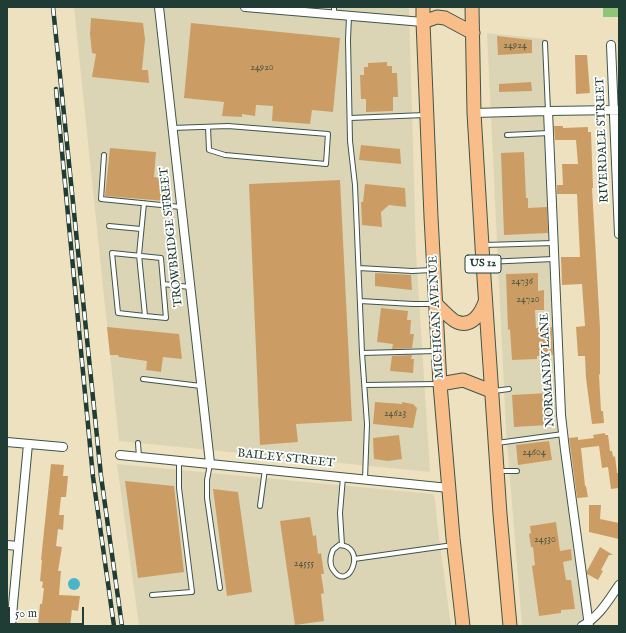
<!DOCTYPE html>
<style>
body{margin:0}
#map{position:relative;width:626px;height:633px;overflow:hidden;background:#eee1c0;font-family:"IM FELL English",serif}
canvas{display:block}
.frame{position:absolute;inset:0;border:8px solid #1f3d34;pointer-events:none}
.scale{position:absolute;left:8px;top:607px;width:76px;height:18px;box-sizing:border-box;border:2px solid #1f3d34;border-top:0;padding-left:5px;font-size:12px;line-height:14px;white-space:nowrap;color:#1f3d34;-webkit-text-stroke:3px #fff;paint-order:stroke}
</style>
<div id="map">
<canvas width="626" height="633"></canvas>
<div class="frame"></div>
<div class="scale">50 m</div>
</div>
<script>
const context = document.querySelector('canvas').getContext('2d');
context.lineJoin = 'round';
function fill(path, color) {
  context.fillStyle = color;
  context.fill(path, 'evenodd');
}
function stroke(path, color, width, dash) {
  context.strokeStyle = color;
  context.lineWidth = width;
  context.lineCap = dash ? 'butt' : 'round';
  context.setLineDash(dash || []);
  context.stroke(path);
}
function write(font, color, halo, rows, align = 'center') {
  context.font = font + ' "IM FELL English",serif';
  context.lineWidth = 3.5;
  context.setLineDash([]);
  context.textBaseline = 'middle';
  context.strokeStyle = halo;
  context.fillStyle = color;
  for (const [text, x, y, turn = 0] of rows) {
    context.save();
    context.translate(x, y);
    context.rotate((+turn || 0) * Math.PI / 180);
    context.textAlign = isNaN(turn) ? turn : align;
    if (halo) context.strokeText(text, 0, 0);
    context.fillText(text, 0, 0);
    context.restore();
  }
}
fill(new Path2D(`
 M 74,7 L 409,7 L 416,251 L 430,472 L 119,441 Z
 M 487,33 L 546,39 L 552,123 L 567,434 L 595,626 L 522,626 L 506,430 Z
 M 117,464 L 433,494 L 435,499 L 438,530 L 451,626 L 139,626 Z`), '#dcd5b5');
fill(new Path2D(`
 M 603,7 L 619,7 L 619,17 L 603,17 Z`), '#8ec578');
fill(new Path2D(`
 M68 584a6 6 0 1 1 12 0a6 6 0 1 1-12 0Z`), '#4ab4c8');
fill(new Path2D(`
 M 91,18 L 143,23 L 145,39 L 142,70 L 148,70 L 149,83 L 92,77 L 96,54 L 92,53 L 90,34 Z
 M 191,23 L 340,38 L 333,112 L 312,110 L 310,124 L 272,121 L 273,106 L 256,105 L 255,116 L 242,114 L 242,117 L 222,116 L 224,102 L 184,98 Z
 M 497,36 L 532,40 L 532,53 L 498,55 Z
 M 575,55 L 587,55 L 590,93 L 576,94 Z
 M 387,62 L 387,66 L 392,66 L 392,73 L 397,73 L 398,97 L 393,97 L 393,111 L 366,112 L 366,99 L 361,99 L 360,75 L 364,75 L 364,67 L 368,67 L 368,63 Z
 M 531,82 L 532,91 L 499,92 L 499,84 Z
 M 554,126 L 563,126 L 563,128 L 588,127 L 588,132 L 591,132 L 593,188 L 592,188 L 600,328 L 600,374 L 599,375 L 601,411 L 603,411 L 604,423 L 592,424 L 586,378 L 585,356 L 578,356 L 576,327 L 585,326 L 582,284 L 562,285 L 561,257 L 580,257 L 577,194 L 557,194 L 557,185 L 563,185 L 562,164 L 578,164 L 576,140 L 555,140 Z
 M 361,145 L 400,149 L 401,164 L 359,160 Z
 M 110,148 L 156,152 L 154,177 L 160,178 L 159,185 L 167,186 L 166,201 L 105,196 Z
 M 524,152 L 526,198 L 528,198 L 528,208 L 547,207 L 548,233 L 504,235 L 501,153 Z
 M 340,180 L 352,421 L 296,424 L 298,442 L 260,445 L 249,184 Z
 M 365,184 L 405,188 L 406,207 L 389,205 L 381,212 L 382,227 L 362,225 L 361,202 L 363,202 Z
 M 375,273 L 411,275 L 412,290 L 375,286 Z
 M 538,273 L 538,291 L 544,290 L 544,310 L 535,310 L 536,328 L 552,327 L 553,355 L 537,356 L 537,359 L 512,360 L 510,329 L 508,330 L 506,274 Z
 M 381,308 L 408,311 L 407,320 L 411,320 L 410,334 L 414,334 L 412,348 L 392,349 L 393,344 L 377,342 Z
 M 107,327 L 179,334 L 182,359 L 163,357 L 161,372 L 146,370 L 147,361 L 119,357 L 118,355 L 110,355 Z
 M 412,355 L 411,359 L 414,359 L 413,373 L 390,371 L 392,356 Z
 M 547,393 L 548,425 L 514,427 L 512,395 Z
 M 375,402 L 402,404 L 402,402 L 413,404 L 417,408 L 413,428 L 373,424 Z
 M 605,433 L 605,435 L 608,435 L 610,451 L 612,451 L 613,457 L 615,456 L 617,473 L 619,473 L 619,488 L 611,489 L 608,467 L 602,468 L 599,446 L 581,448 L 585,486 L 586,486 L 588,497 L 577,498 L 569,438 L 578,437 L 578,440 L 594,438 L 593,435 Z
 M 399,435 L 402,459 L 388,461 L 374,459 L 373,438 Z
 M 549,441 L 552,460 L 518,465 L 516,445 Z
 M 51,464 L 64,465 L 63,476 L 68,476 L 66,497 L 61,497 L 59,515 L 64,515 L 63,530 L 58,529 L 56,546 L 62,547 L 58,571 L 61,571 L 59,595 L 80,596 L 78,611 L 72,610 L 70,626 L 38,626 L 40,604 L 42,604 L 44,588 L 42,588 L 43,582 L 40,581 L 42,560 L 41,560 Z
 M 125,481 L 174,486 L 184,572 L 138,578 Z
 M 213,489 L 238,492 L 252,592 L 227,596 Z
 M 589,505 L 601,505 L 600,519 L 619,523 L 619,539 L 589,532 Z
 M 310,517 L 313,536 L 316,535 L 318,554 L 321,553 L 324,574 L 321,574 L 324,593 L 321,594 L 324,621 L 295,625 L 280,521 Z
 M 556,522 L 560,551 L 571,549 L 572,560 L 563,562 L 566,580 L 571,580 L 575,609 L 561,610 L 561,613 L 539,616 L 532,566 L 535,565 L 533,547 L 531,547 L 529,534 L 531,533 L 530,526 Z
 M 600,547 L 613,555 L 609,555 L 601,570 L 603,571 L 598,580 L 587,574 L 587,571 Z`), '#cb9d65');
const service = new Path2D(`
 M 334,15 L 334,7
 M 349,16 L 348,40 L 350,141 L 355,185 L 362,353 L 367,424 L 365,479
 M 545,43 L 548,111
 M 350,118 L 425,115
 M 172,128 L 228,126 L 328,134 L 326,164 L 225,155 L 209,150 L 208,127
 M 507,135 L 549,133
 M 104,155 L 101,199 L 181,207
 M 144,203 L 139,255 L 145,316 L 166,318 L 161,258 L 112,253 L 118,313 L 145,316
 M 109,226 L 141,229
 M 484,245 L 554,243
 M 485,262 L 554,259
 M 359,268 L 412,271 L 432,270
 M 163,284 L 190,287
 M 360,301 L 413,304 L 434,304
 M 362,353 L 436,351
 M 143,379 L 201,386
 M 365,385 L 438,384
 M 494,391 L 509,389
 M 138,443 L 139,457
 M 497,443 L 563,434
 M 210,464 L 207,480 L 207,498 L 220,588
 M 499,471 L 517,471
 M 260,506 L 265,469
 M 339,545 C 368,546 349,592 334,571 C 329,565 330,557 333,550 Z
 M 342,545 L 340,513 L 343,477
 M 354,559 L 453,545
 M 152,595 L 192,592 L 179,488 L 179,461`);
const minor = new Path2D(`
 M 159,7 L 210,463
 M 245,7 L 423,22
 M 611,45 L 619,234
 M 548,111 L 561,415 L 565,450 L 589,626
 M 474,113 L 548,111 L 618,110
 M 7,442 L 63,447
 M 120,455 L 449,488
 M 7,545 L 18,546
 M 11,626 L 28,444
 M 582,626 C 599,617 608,601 619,585`);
const primary = new Path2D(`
 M 423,7 L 423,22 L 431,217 L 440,384 L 453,538 L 463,626
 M 472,7 L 474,113 L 483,263 L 500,514 L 510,626
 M 423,22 L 437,17 L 445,18 L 473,33
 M 436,304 C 440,308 453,321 457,322 C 472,328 481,313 485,302
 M 440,384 L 463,380 L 491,391`);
stroke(service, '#3e5649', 6);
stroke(minor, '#3e5649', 10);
stroke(primary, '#3e5649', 15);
stroke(service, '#fff', 4);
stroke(minor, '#fff', 8);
stroke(primary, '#f8bd88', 13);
const rail = new Path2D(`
 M 53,7 L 101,476 L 122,626
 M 56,89 L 93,477 L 114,626`);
stroke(rail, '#1f3d34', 4.5);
stroke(rail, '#fff', 3, [9]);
write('10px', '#4a5540', null, [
 ["24924",515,46],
 ["24920",262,68],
 ["24736",522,282],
 ["24720",528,300],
 ["24623",395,414],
 ["24604",534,453],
 ["24530",545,540],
 ["24555",304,564]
]);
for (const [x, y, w] of [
 [483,264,36]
]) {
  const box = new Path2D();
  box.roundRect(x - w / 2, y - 9, w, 18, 3);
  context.fillStyle = '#fff';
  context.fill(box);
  stroke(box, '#1f3d34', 1);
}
write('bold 11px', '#1f3d34', null, [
 ["US 12",483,264]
]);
write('12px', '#1f3d34', '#fff', [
 ["RIVERDALE STREET",603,140,-92],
 ["TROWBRIDGE STREET",172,237,-96],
 ["MICHIGAN AVENUE",437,317,-93],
 ["NORMANDY LANE",548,370,-93],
 ["BAILEY STREET",286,459,6]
]);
</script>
